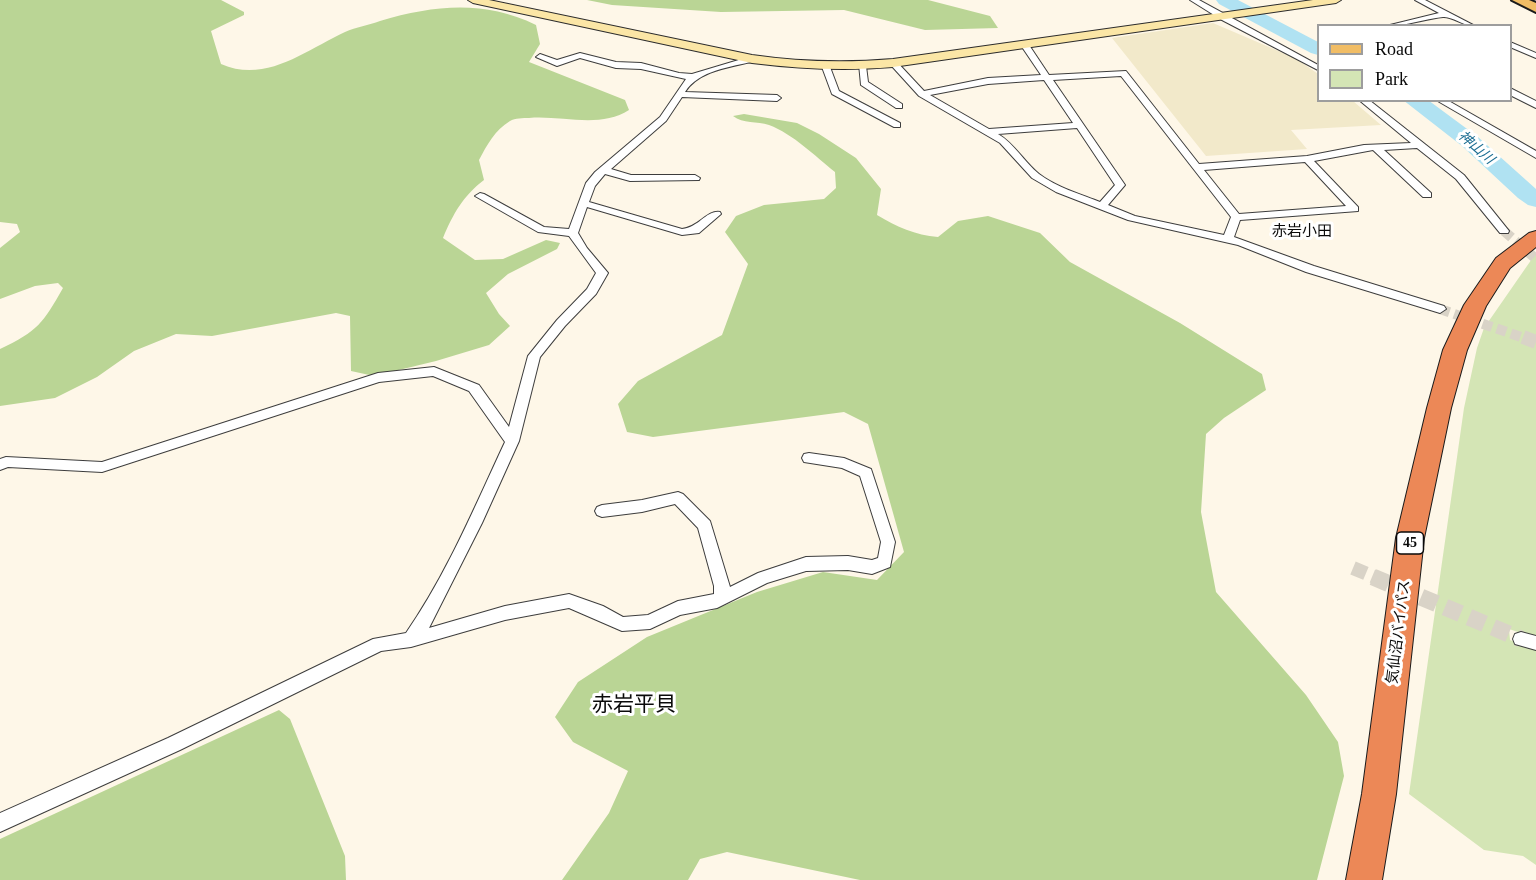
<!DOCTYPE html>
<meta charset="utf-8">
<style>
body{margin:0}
#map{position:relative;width:1536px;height:880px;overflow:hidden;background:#fef7e8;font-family:"Times New Roman",serif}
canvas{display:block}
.legend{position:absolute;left:1317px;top:24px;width:195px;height:78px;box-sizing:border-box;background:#fff;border:2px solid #9d9d9d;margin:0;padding:8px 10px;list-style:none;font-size:18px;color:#0a0a0a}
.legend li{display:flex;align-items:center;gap:12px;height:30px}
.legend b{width:30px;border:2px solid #9d9d9d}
</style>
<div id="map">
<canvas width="1536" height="880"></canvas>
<ul class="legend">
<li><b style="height:8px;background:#f1bd65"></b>Road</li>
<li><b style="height:16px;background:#d4e5b5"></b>Park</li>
</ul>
</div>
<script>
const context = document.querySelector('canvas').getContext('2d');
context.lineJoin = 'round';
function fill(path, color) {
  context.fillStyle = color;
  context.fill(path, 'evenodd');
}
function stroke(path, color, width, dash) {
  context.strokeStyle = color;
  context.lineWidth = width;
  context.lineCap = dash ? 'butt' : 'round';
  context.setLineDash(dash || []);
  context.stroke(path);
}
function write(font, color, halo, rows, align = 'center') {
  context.font = font + ' "Times New Roman","Noto Sans JP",serif';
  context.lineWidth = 6;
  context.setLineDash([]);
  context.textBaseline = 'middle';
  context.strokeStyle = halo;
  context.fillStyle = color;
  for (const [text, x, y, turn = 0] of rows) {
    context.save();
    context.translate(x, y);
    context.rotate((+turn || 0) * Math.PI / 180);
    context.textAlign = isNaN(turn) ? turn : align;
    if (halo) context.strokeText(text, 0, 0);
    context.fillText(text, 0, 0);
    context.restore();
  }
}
fill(new Path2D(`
 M 1213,23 L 1297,59 L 1318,74 L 1318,100 L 1353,101 L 1381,125 L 1291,130 L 1307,149 L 1206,156 L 1112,38 Z`), '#f2e9ca');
fill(new Path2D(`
 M 1536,253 L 1536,638 L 1509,629 L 1510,640 L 1536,650 L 1536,865 L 1523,856 L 1484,850 L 1409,794 L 1464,408 L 1477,348 L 1484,328 Z`), '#d4e5b5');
fill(new Path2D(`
 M 0,0 L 221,0 L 244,12 L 244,15 L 211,31 L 221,64 C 266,84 306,50 345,32 C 356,27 369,25 380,21 C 435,5 484,0 536,25 L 540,44 L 529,62 L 625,100 L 629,110 C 600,129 561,115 529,118 C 523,118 515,118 510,121 C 495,130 487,145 479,160 L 484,180 C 463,196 453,214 443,238 L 475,260 L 503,259 L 546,240 L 560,243 L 557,249 L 508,274 L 486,293 L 499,314 L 510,326 L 489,345 L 436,361 L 374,376 L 351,371 L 350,316 L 336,313 L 212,336 L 176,334 L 134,351 L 97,377 L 55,398 L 0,406 L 0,349 C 38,331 43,323 63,288 L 58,283 L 35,286 L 0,299 L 0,248 L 20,232 L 17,224 L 0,222 Z
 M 587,0 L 928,0 L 990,16 L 998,28 L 925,30 L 844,10 L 721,12 L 612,5 Z
 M 744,114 L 797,123 L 819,134 L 856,158 L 881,189 L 877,215 C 897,227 915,235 938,237 L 958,221 L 988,216 L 1040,233 L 1070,262 L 1180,323 L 1262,374 L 1266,390 L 1224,418 L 1206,434 L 1201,512 L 1216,592 L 1306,695 L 1338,742 L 1344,776 L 1317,880 L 860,880 L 727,852 L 700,859 L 688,880 L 562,880 L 609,813 L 628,771 L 573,742 L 555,717 L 578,682 L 647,637 L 757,592 L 823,572 L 877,580 L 904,552 L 868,424 L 844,412 L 653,437 L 627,432 L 618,404 L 638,381 L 722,335 L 748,264 L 725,232 L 736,216 L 764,205 L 824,199 L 836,188 L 835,172 C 815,156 793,134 769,125 C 757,121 743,124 733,116 Z
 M 279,710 L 290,719 L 345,856 L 346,880 L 0,880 L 0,839 Z`), '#bad595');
fill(new Path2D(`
 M 1216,0 L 1238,0 L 1318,42 L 1318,55 L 1311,53 L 1219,4 Z
 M 1403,100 L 1428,100 L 1432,103 L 1478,137 L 1536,189 L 1536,207 L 1528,205 L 1518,198 L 1462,146 Z`), '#b0e2f2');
stroke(new Path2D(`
 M 1504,231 L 1536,259
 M 1440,309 L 1527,339`), '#d9d3c7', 10, [10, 5]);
stroke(new Path2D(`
 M 1523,337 L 1536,342
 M 1353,568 L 1377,578`), '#d9d3c7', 14, [14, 7]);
stroke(new Path2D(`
 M 1373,577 L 1521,639`), '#d9d3c7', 17, [17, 9]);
const street = new Path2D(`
 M 1190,0 L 1199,0 L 1318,65 L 1318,70 L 1222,20 Z
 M 1415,0 L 1425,0 L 1475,26 C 1463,26 1452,16 1443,17 C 1424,19 1406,26 1386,26 L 1439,13 Z
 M 1021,42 L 1027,42 L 1049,75 L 1126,71 L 1199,164 L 1307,156 L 1364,145 L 1411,143 L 1359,100 L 1369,100 L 1464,175 L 1509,231 L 1508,233 L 1500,233 L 1456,179 L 1417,148 L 1384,150 L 1431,193 L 1431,197 L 1423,197 L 1373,150 L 1314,161 L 1358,207 L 1358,211 L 1240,220 L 1234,237 L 1314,266 L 1444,306 L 1446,309 L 1440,313 L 1306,272 L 1238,245 L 1128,220 L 1056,192 L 1032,178 L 1000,143 L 919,96 L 889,63 L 896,61 L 924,91 L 988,78 L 1041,75 L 1020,44 ZM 1121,76 L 1231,217 L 1224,235 L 1135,216 L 1108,205 L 1125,185 L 1053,80 ZM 1044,80 L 1073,123 L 989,129 L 930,95 L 988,84 ZM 1077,128 L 1115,185 L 1100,202 C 1080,194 1056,187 1039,174 C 1024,162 1015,144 998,134 ZM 1305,162 L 1346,206 L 1239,214 L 1204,170 Z
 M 1510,42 L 1536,53 L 1536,58 L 1510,47 Z
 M 580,53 L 616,62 L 641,63 L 679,73 L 692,74 L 752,56 L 755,57 L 755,61 C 731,67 699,70 685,92 L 777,95 L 781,98 L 777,101 L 682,97 L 666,121 L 611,169 L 631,175 L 695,175 L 700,178 L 699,180 L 630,181 L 605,174 L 595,186 L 589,202 L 682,229 C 700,227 706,210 720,212 L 721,214 L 699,233 L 682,235 L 587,207 L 578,233 L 587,248 L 608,273 L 596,294 L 565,326 L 540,357 L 519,441 L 482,523 L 429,628 L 505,606 L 569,594 L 603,606 L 623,617 L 648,615 L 678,601 L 714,594 L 714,586 L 698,528 L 675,504 L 642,512 L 602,517 L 597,515 L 595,511 L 597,507 L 602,505 L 642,500 L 678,492 L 683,494 L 710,521 L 730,587 L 758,573 L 806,557 L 848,556 L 872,560 L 878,558 L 881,542 L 860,476 L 842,468 L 804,462 L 802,458 L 804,454 L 809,453 L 844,458 L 871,469 L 895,542 L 890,567 L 872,574 L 848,570 L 806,571 L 767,583 L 717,608 L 680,615 L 650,629 L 622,631 L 569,608 L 505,620 L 411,647 L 381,651 L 180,750 L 0,832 L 0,813 L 168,738 L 373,639 L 406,633 C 447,574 475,506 505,442 L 469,391 L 433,376 L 379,382 L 102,472 L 8,467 L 0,470 L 0,459 L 6,457 L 102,462 L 378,373 L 434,367 L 479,385 L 509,427 L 528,356 L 557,320 L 587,289 L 596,273 L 569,236 L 538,232 L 475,196 L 480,193 L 484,194 L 544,227 L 569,229 L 586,183 L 595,172 L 660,117 L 686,79 L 641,69 L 616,68 L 580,58 L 557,66 L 536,57 L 540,54 L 557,60 Z
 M 859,64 L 866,66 L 868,82 L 902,104 L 902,108 L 896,108 L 861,85 Z
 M 823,65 L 830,67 L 839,91 L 900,123 L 900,127 L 894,127 L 832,94 L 822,67 Z
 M 1510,88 L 1536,101 L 1536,108 L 1510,95 Z
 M 1436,100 L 1447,100 L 1536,151 L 1536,158 Z
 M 1521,632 L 1536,636 L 1536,650 L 1515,644 L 1513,639 L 1515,634 Z`);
const secondary = new Path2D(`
 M 468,0 L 489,0 L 752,55 C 800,62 845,63 893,59 L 1313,0 L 1341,0 L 1336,3 L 893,67 C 845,71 800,69 752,63 L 473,3 Z`);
const primary = new Path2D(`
 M 1512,0 L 1529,0 L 1536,3 L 1536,12 Z`);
const highway = new Path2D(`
 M 1536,231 L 1536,247 L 1510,268 L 1486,306 L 1467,350 L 1451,408 L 1424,538 L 1396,794 L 1382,880 L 1346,880 L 1362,794 L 1396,538 L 1427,408 L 1443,350 L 1464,305 L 1496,258 L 1529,233 Z`);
stroke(street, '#3d3d3d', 2);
stroke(secondary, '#2c2c2c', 2);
stroke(primary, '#1b1b1b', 4);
stroke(highway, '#1b1b1b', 2);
fill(street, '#fff');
fill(secondary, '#fbe6a6');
fill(primary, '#f1bd65');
fill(highway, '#ec8857');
write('italic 14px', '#1c6e93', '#fff', [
 ["神山川",1476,148,41]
]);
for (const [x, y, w] of [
 [1410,543,27]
]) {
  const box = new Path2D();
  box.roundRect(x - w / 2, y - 11, w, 22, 4.5);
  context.fillStyle = '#fff';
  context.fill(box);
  stroke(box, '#0a0a0a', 1.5);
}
write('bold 14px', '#0a0a0a', null, [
 ["45",1410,543]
]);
write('15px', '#0a0a0a', '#fff', [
 ["赤岩小田",1302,232]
]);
write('15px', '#0a0a0a', '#fff', [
 ["気仙沼バイパス",1399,632,-83]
]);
write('21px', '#0a0a0a', '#fff', [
 ["赤岩平貝",634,705]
]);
</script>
